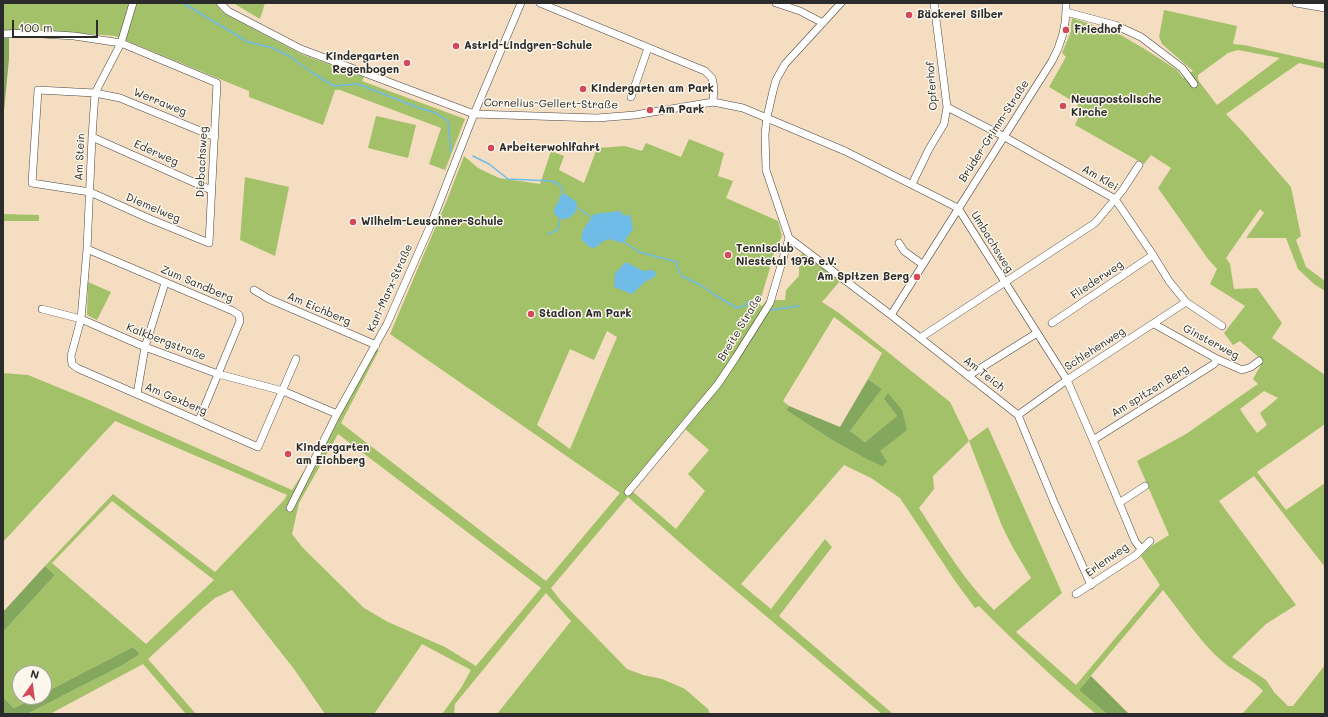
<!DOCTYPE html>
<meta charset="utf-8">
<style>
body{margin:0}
#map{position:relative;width:1328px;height:717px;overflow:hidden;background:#f4ddc1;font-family:Mali,sans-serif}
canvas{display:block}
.frame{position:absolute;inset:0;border:4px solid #2b2b2b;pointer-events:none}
.north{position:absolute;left:12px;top:665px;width:40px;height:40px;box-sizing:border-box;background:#fbf7ec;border:1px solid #a8a59f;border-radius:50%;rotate:14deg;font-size:11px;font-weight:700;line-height:16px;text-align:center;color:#2b2b2b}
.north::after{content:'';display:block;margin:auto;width:14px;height:18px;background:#d1495b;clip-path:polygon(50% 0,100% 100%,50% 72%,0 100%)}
.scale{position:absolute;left:12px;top:20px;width:86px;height:18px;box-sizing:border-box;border:2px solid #2b2b2b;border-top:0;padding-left:5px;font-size:12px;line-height:14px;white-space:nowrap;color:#2b2b2b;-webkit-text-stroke:3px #fbf7ec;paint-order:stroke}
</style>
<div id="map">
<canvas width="1328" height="717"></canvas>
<div class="frame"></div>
<div class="north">N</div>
<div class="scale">100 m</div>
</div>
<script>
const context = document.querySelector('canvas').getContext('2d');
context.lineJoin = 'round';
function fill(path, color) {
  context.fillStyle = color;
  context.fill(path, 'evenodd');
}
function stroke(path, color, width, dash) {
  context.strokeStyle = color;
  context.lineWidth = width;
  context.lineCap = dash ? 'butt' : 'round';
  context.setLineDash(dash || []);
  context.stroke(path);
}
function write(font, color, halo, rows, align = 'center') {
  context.font = font + ' Mali,sans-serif';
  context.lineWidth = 3;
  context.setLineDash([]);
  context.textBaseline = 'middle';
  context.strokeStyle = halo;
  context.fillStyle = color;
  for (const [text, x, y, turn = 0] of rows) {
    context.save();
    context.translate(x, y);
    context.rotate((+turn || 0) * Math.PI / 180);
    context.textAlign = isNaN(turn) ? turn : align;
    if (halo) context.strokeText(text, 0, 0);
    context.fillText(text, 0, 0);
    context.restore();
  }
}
fill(new Path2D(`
 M 3,3 L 217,3 L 221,10 L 229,16 L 301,54 L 364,77 L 362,81 L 465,119 L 445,170 L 429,164 L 441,128 L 340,90 L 335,90 L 323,125 L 249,97 L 249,91 L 115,36 L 30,29 L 9,30 L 9,38 L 3,38 Z
 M 233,3 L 265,3 L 260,19 Z
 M 1164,10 L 1237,26 L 1233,44 L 1244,45 L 1325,63 L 1325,69 L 1299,63 L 1226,114 L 1244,133 L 1291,187 L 1301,236 L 1296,240 L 1306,267 L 1325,281 L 1325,291 L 1314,284 L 1298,269 L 1286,238 L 1246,238 L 1264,213 L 1260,209 L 1226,258 L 1230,264 L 1234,289 L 1257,288 L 1282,323 L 1272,338 L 1325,375 L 1325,424 L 1257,472 L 1286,510 L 1325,483 L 1325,567 L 1254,476 L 1219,501 L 1296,605 L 1266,624 L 1232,657 L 1266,680 L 1274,692 L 1288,706 L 1293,706 L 1325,665 L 1325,714 L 1242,714 L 1263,691 C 1252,679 1236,673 1223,662 C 1200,642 1182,614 1163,590 L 1079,690 L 1107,714 L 1096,714 C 1055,680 1017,644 979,606 L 975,608 L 955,581 L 900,498 L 871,478 L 844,465 L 741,584 L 771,609 L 825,539 L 832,547 L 779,616 L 893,714 L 882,714 L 709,568 L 628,497 L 551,588 L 561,601 L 627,669 L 643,675 L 662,679 L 685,689 L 708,709 L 710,714 L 497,714 L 571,621 L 546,593 L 455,704 L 454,714 L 442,714 L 461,688 L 471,670 L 422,644 L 374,714 L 325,714 L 294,669 L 232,590 L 215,598 L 202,609 L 148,659 L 196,714 L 186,714 L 143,664 L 50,714 L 27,714 L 123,665 L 140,654 L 133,647 L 44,693 L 44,673 L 20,673 L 20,697 L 36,697 L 14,708 L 3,697 L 3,632 L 55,575 L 45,566 L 113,494 L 215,572 L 284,500 L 287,495 L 115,421 L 3,542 L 3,373 L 28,375 L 89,400 L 292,490 L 304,471 L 312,468 L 376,349 L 379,350 L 341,423 L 546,581 L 620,493 L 390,334 L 447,200 L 464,156 L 478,168 L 499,178 L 540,184 L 551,151 L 564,156 L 559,170 L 584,183 L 597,148 L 625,146 L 642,151 L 646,143 L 681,157 L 689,139 L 724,153 L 718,176 L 733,181 L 726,198 L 778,221 L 782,236 L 775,251 L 761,298 L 756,298 L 752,299 L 762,306 L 767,300 L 785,300 L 786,290 L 799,276 L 799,257 L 804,252 L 841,280 L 822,302 L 839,313 L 950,402 L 969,441 L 988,427 L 1062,593 L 1016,632 L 1076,685 L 1160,585 L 1141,556 L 1148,548 L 1169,535 L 1137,461 L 1186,434 L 1258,384 L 1253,379 L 1263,361 L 1240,341 L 1233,345 L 1224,333 L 1245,306 L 1210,284 L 1217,269 L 1208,259 L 1158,188 L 1171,168 L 1151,155 L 1144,164 L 1075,125 L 1081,112 L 1076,103 L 1049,87 L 1066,57 L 1062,53 L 1070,34 L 1072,18 L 1119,34 L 1143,48 L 1177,70 L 1183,78 L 1193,71 L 1162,44 L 1159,37 ZM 1238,50 L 1280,58 L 1217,105 L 1198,80 L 1198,75 L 1228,53 ZM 834,317 L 882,353 L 868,379 L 882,389 L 850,431 L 865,442 L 897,416 L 884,399 L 902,410 L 880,451 L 861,456 L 832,440 L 786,410 L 789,406 L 783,401 ZM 607,331 L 617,337 L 570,449 L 537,425 L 570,349 L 594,360 ZM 1264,391 L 1278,398 L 1260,413 L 1267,425 L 1257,433 L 1248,421 L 1240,409 ZM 685,429 L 709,450 L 688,474 L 705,491 L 676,529 L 632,491 ZM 338,434 L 541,588 L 476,666 L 445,647 L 388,622 L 364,608 L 303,548 L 292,534 L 299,503 ZM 969,441 L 1002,526 L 1012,546 L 1031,578 L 994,610 C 964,581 942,543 919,508 L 934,489 L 933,476 ZM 112,501 L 214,580 L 146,644 L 52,563 Z
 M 376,116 L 416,125 L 408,158 L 368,148 Z
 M 245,177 L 289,187 L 275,256 L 240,240 Z
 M 3,214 L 39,215 L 39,221 L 3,221 Z
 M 88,282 L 111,292 L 97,320 L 87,315 Z`), '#a3c169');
fill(new Path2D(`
 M 3,38 L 9,38 L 9,59 L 3,121 Z
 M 868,379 L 882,389 L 850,431 L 865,442 L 897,416 L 884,399 L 888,393 L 902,410 L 907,430 L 880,451 L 887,462 L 882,466 L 861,456 L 832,440 L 786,410 L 789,406 L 840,427 Z
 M 45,566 L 55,575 L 3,632 L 3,612 Z
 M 133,647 L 140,654 L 123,665 L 27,714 L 3,713 L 3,697 L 14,708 L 36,697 L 44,697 L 44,693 Z
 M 1091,676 L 1129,714 L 1107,714 L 1079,690 Z`), '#82a75d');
fill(new Path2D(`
 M 563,193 L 577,202 L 575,213 C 572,215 569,218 566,219 C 561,220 553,216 554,210 C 554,206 558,204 559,201 L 559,198 Z
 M 621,211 L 623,215 L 626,216 L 630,214 L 633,229 L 623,243 L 609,239 L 602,242 L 595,248 L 589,247 L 581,239 L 583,230 L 594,214 Z
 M 626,262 L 643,271 L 653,270 L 657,275 L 645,282 L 632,294 L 614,287 L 615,273 Z`), '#6fbce9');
stroke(new Path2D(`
 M 183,3 L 248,42 L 273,48 L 291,57 L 311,72 L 334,86 L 358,84 L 419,108 L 436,113 L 448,121 L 451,152
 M 473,156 L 489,164 L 508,179 L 552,181 L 560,185 L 564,194
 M 576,207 L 591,217
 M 548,234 L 558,230 L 560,218
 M 623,241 L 639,252 L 677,262 L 677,267 L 682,276 L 702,286 L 715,295 L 737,308 L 745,306 L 749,301
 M 771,310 L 799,306`), '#6fbce9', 1.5);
const minor = new Path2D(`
 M 133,3 L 121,43 L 95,93 L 92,137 L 87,249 L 81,319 L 71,356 L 72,364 L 77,368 L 258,447 L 296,359
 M 220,3 L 228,11 L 301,49 L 474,114 L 597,118 L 635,115 L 713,102 L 743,108 L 845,151 L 958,208 L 1067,380 L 1093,440 L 1135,541 L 1141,549
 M 540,3 L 705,71 L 712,78 L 714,88 L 713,102
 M 776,3 L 800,11 L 823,23
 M 1296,3 L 1325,8
 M 1066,12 L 1115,25 L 1141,37 L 1182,68 L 1194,84
 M 3,34 L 26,33 L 74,36 L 121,43 L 217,83 L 209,243 L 150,219 L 90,192 L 32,183 L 38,90 L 95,93 L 120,98 L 215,137
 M 631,97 L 648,48
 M 947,107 L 1003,136 L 1115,199 L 1153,255 L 1169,281 L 1186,302 L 1222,326
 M 92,137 L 211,190
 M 912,184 L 929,149 L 944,124 L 947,107 L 934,3
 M 789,238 L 891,315 L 1018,415 L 1054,502 L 1091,585
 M 899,243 L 904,251 L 922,264
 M 87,249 L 233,311 L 239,315 L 240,321 L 199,420
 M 254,290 L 269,299 L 376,345
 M 42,309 L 81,319 L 145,347 L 218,374 L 283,391 L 337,414
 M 891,315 L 1052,61 C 1062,43 1067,24 1066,3
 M 1052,323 L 1153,255
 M 1154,324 L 1217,359 L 1242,370 L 1251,367 L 1259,361
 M 920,338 L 1095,223 L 1122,191 L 1139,165
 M 968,376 L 1037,333
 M 137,394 L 145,347 L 165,283
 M 1018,415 L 1067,380 L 1186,302
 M 1093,440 L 1214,364 L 1217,359
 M 628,492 L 718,384 L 736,357 L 770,303 L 789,238 L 766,170 L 765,134 L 767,117 L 773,91 L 776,80 L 785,64 L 841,3
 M 1119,503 L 1145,486
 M 290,508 L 337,414 L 387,324 L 431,224 L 474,114 L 521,3
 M 1076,594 L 1136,555 L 1150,541`);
stroke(minor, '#494642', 8);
stroke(minor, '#fff', 7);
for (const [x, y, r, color] of [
 [909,15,4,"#d1495b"],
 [1066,30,4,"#d1495b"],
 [456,46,4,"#d1495b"],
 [407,63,4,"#d1495b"],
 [583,89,4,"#d1495b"],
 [1063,106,4,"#d1495b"],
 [650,110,4,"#d1495b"],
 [491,148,4,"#d1495b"],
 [353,222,4,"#d1495b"],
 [728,255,4,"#d1495b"],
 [917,277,4,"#d1495b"],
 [531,314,4,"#d1495b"],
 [288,454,4,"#d1495b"]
]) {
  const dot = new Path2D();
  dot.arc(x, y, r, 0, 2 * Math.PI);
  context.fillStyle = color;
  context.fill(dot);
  stroke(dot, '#fbf7ec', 1.5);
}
write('bold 11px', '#2b2b2b', '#fbf7ec', [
 ["Bäckerei Silber",917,15],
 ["Friedhof",1074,30],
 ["Astrid-Lindgren-Schule",464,46],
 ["Kindergarten",399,57,"right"],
 ["Regenbogen",399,70,"right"],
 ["Kindergarten am Park",591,89],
 ["Neuapostolische",1071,100],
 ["Kirche",1071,113],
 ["Am Park",658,110],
 ["Arbeiterwohlfahrt",499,148],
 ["Wilhelm-Leuschner-Schule",361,222],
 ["Tennisclub",736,249],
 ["Niestetal 1976 e.V.",736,262],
 ["Am Spitzen Berg",909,277,"right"],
 ["Stadion Am Park",539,314],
 ["Kindergarten",296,448],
 ["am Eichberg",296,461]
], 'left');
write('11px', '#2b2b2b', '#fbf7ec', [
 ["Opferhof",932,86,-94],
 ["Werraweg",160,102,22],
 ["Cornelius-Gellert-Straße",551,104,1],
 ["Brüder-Grimm-Straße",994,131,-57],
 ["Ederweg",156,153,24],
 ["Am Stein",80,157,-87],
 ["Diebachsweg",202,162,-87],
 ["Am Klei",1100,178,30],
 ["Diemelweg",153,208,23],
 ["Umbachsweg",992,242,58],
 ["Fliederweg",1097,280,-34],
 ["Zum Sandberg",197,284,23],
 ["Karl-Marx-Straße",390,288,-66],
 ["Am Eichberg",319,309,23],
 ["Breite Straße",740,328,-59],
 ["Kalkbergstraße",166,342,21],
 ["Ginsterweg",1211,342,28],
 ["Schlehenweg",1095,349,-33],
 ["Am Teich",984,374,38],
 ["Am spitzen Berg",1150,391,-32],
 ["Am Gexberg",176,399,23],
 ["Erlenweg",1107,560,-35]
]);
</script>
